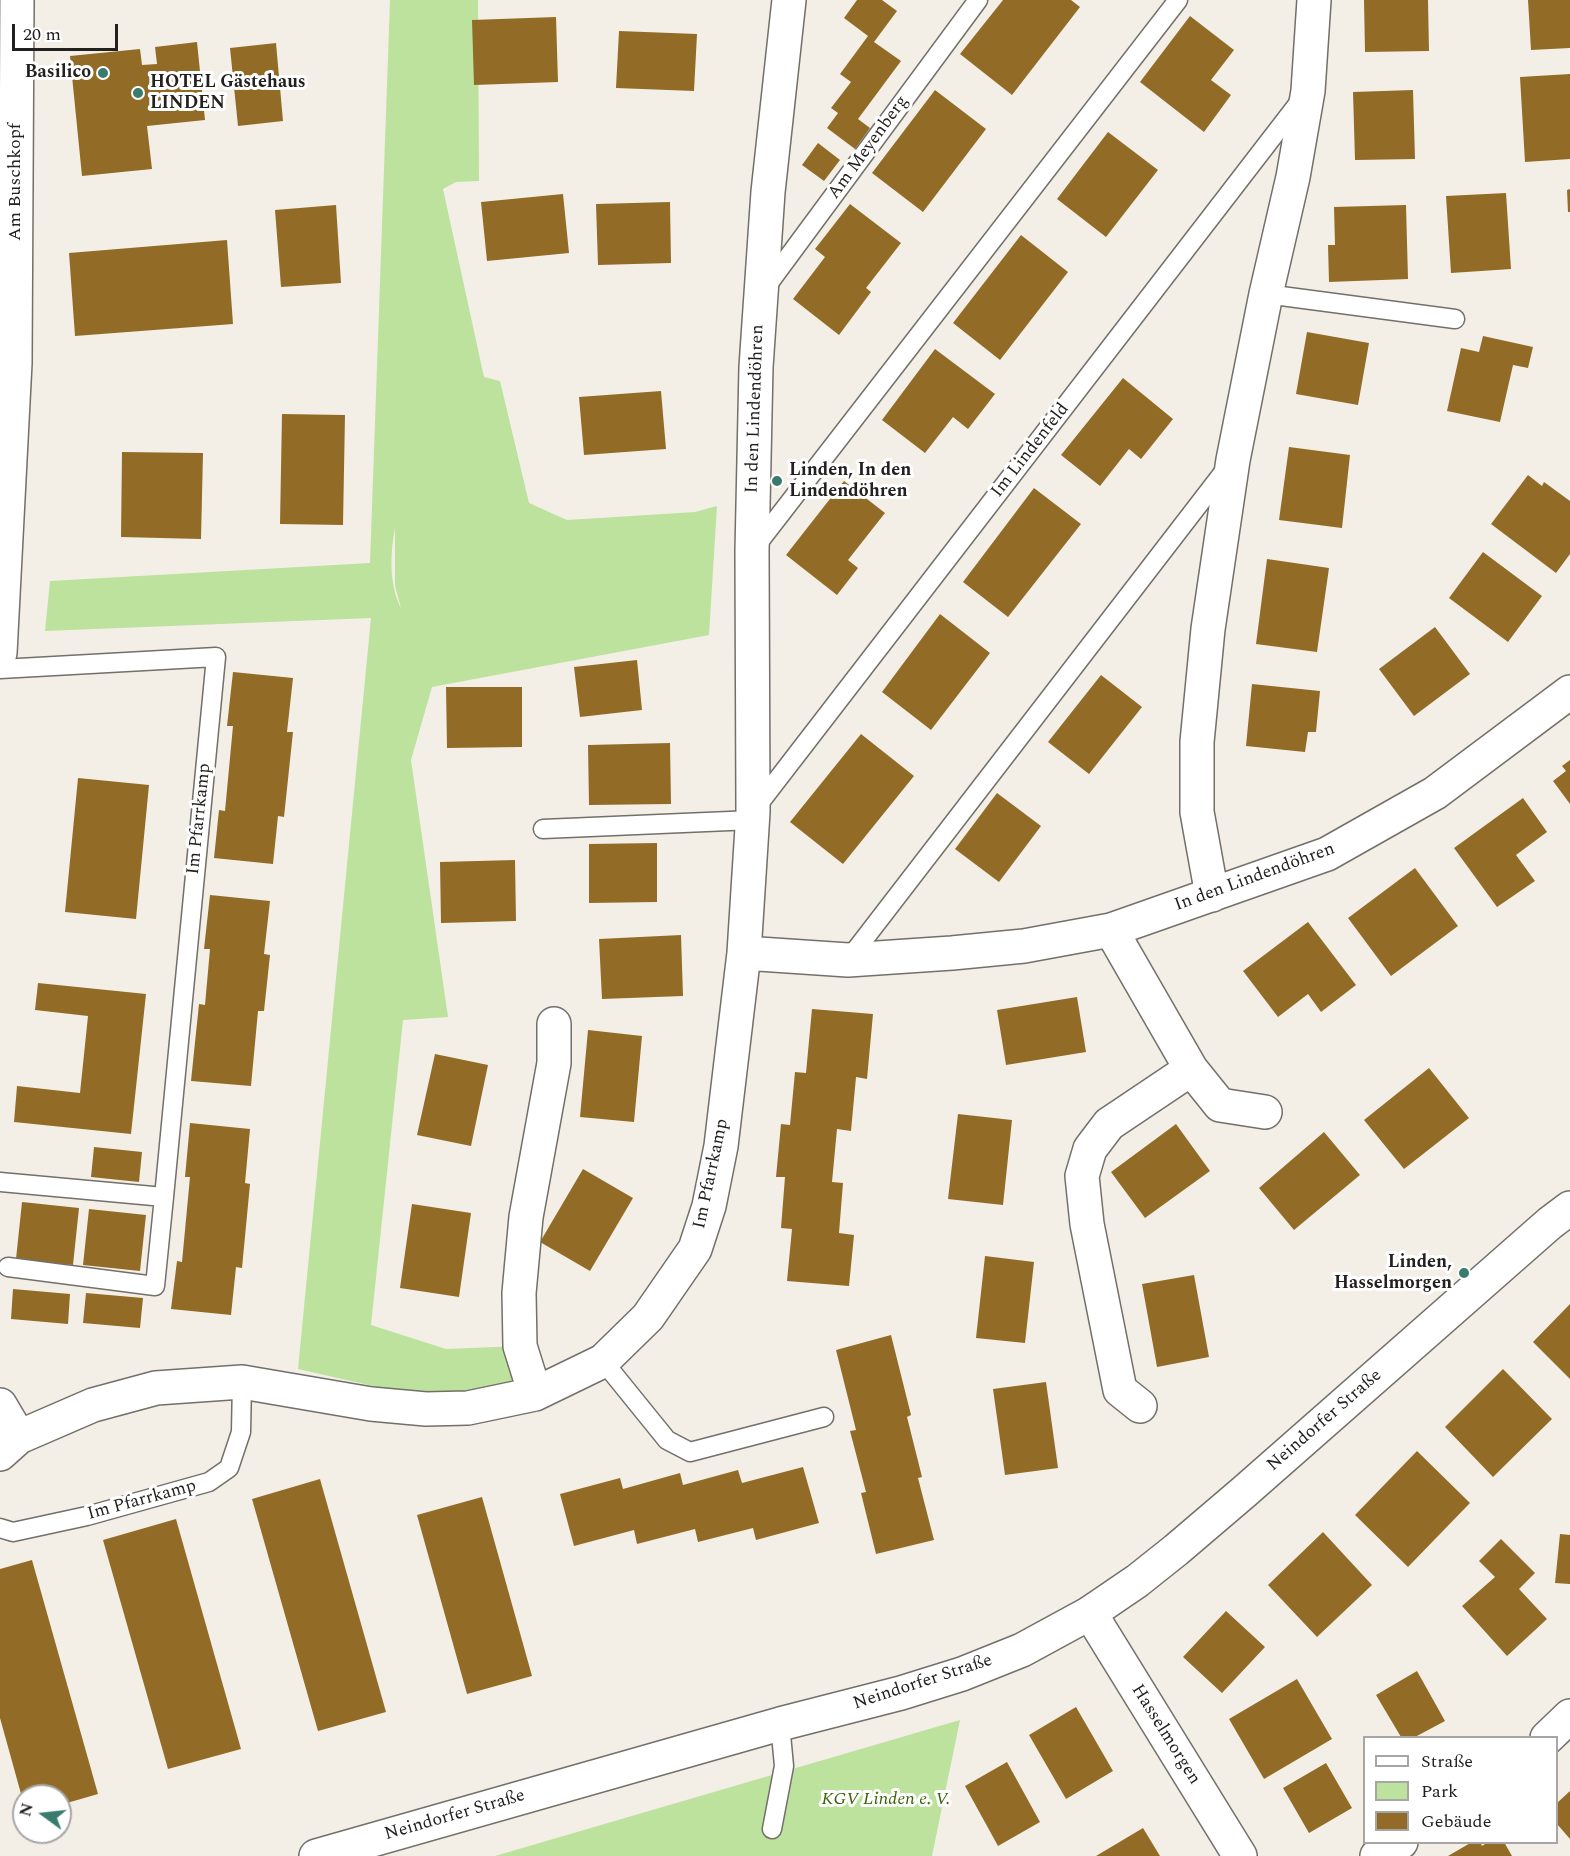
<!DOCTYPE html>
<meta charset="utf-8">
<style>
body{margin:0}
#map{position:relative;width:1570px;height:1856px;overflow:hidden;background:#f3efe7;font-family:Spectral,serif}
canvas{display:block}
.legend{position:absolute;left:1363px;top:1736px;width:195px;height:108px;box-sizing:border-box;background:#fff;border:2px solid #a7a6a5;margin:0;padding:8px 10px;list-style:none;font-size:18px;color:#23211f}
.legend li{display:flex;align-items:center;gap:12px;height:30px}
.legend b{width:30px;border:2px solid #a7a6a5}
.north{position:absolute;left:12px;top:1784px;width:60px;height:60px;box-sizing:border-box;background:#fff;border:2px solid #a7a6a5;border-radius:50%;rotate:285deg;font-size:16px;font-weight:700;line-height:24px;text-align:center;color:#23211f}
.north::after{content:'';display:block;margin:auto;width:21px;height:27px;background:#397b6c;clip-path:polygon(50% 0,100% 100%,50% 72%,0 100%)}
.scale{position:absolute;left:12px;top:24px;width:106px;height:27px;box-sizing:border-box;border:3px solid #23211f;border-top:0;padding-left:8px;font-size:18px;line-height:21px;white-space:nowrap;color:#23211f;-webkit-text-stroke:4px #fff;paint-order:stroke}
</style>
<div id="map">
<canvas width="1570" height="1856"></canvas>
<ul class="legend">
<li><b style="height:8px;background:#fff"></b>Straße</li>
<li><b style="height:16px;background:#bce29d"></b>Park</li>
<li><b style="height:16px;background:#926c26"></b>Gebäude</li>
</ul>
<div class="north">N</div>
<div class="scale">20 m</div>
</div>
<script>
const context = document.querySelector('canvas').getContext('2d');
context.lineJoin = 'round';
function fill(path, color) {
  context.fillStyle = color;
  context.fill(path, 'evenodd');
}
function stroke(path, color, width, dash) {
  context.strokeStyle = color;
  context.lineWidth = width;
  context.lineCap = dash ? 'butt' : 'round';
  context.setLineDash(dash || []);
  context.stroke(path);
}
function write(font, color, halo, rows, align = 'center') {
  context.font = font + ' Spectral,serif';
  context.lineWidth = 6;
  context.setLineDash([]);
  context.textBaseline = 'middle';
  context.strokeStyle = halo;
  context.fillStyle = color;
  for (const [text, x, y, turn = 0] of rows) {
    context.save();
    context.translate(x, y);
    context.rotate((+turn || 0) * Math.PI / 180);
    context.textAlign = isNaN(turn) ? turn : align;
    if (halo) context.strokeText(text, 0, 0);
    context.fillText(text, 0, 0);
    context.restore();
  }
}
fill(new Path2D(`
 M 390,0 L 478,0 L 479,181 L 456,182 L 443,189 L 484,377 L 500,381 L 529,503 L 567,520 L 695,512 L 717,506 L 709,635 L 432,687 L 411,760 L 448,1017 L 403,1020 L 371,1325 L 446,1349 L 520,1346 L 535,1394 L 395,1391 L 298,1369 L 371,618 L 45,631 L 50,581 L 370,563 ZM 395,528 L 395,586 L 401,608 C 389,584 390,554 395,528 Z
 M 960,1720 L 932,1856 L 495,1856 Z`), '#bce29d');
fill(new Path2D(`
 M 857,0 L 882,0 L 897,11 L 874,42 L 901,61 L 858,119 L 870,128 L 855,149 L 827,128 L 838,113 L 831,108 L 851,82 L 840,74 L 868,36 L 844,18 Z
 M 1003,0 L 1071,0 L 1080,7 L 1012,95 L 960,54 Z
 M 1364,0 L 1428,0 L 1429,51 L 1365,52 Z
 M 1528,0 L 1570,0 L 1570,48 L 1531,50 Z
 M 1190,16 L 1234,50 L 1211,80 L 1231,95 L 1204,132 L 1140,82 Z
 M 556,17 L 558,82 L 474,85 L 472,20 Z
 M 619,31 L 697,34 L 694,91 L 616,88 Z
 M 197,42 L 205,120 L 147,126 L 152,169 L 82,176 L 70,56 L 140,49 L 142,65 L 157,64 L 155,47 Z
 M 276,43 L 283,121 L 238,126 L 230,48 Z
 M 1570,74 L 1570,159 L 1525,162 L 1520,77 Z
 M 935,90 L 986,129 L 923,212 L 872,173 Z
 M 1413,90 L 1415,159 L 1355,160 L 1353,92 Z
 M 1108,132 L 1158,170 L 1106,237 L 1057,199 Z
 M 818,143 L 840,160 L 824,181 L 802,165 Z
 M 1570,189 L 1570,212 L 1568,212 L 1567,190 Z
 M 1506,193 L 1511,269 L 1451,273 L 1446,196 Z
 M 563,194 L 569,253 L 487,261 L 481,202 Z
 M 670,202 L 671,263 L 598,265 L 596,204 Z
 M 850,204 L 901,243 L 866,288 L 871,292 L 839,335 L 793,299 L 825,257 L 815,249 Z
 M 336,205 L 341,283 L 281,287 L 275,210 Z
 M 1406,205 L 1408,279 L 1329,282 L 1328,245 L 1335,245 L 1334,207 Z
 M 1021,235 L 1068,272 L 1000,360 L 953,323 Z
 M 227,240 L 233,324 L 75,336 L 69,253 Z
 M 1307,332 L 1369,343 L 1358,405 L 1296,394 Z
 M 1483,336 L 1533,347 L 1528,368 L 1513,365 L 1500,422 L 1447,411 L 1461,348 L 1479,352 Z
 M 935,349 L 995,394 L 968,429 L 953,417 L 925,453 L 882,420 Z
 M 1123,378 L 1173,419 L 1141,459 L 1129,449 L 1100,486 L 1061,455 Z
 M 661,391 L 666,449 L 584,455 L 579,397 Z
 M 282,414 L 345,415 L 343,525 L 280,524 Z
 M 1289,447 L 1350,455 L 1342,528 L 1279,520 Z
 M 122,452 L 203,453 L 201,539 L 121,537 Z
 M 1528,475 L 1542,486 L 1544,482 L 1570,501 L 1570,554 L 1556,573 L 1491,524 Z
 M 844,481 L 885,513 L 848,560 L 858,568 L 837,595 L 786,555 Z
 M 1034,488 L 1081,524 L 1008,617 L 963,582 Z
 M 1483,552 L 1542,596 L 1508,642 L 1449,598 Z
 M 1267,559 L 1329,568 L 1317,652 L 1256,644 Z
 M 940,614 L 990,653 L 931,730 L 882,692 Z
 M 1435,627 L 1470,674 L 1414,716 L 1379,669 Z
 M 637,660 L 642,710 L 580,717 L 574,667 Z
 M 233,672 L 293,678 L 287,732 L 293,732 L 284,817 L 278,816 L 273,864 L 214,858 L 219,810 L 225,811 L 233,726 L 227,726 Z
 M 1101,675 L 1142,707 L 1089,774 L 1048,742 Z
 M 1252,684 L 1320,691 L 1316,732 L 1308,732 L 1305,752 L 1246,746 Z
 M 446,687 L 522,687 L 522,747 L 447,748 Z
 M 861,734 L 914,776 L 843,864 L 790,822 Z
 M 670,743 L 671,804 L 589,805 L 588,745 Z
 M 1570,760 L 1570,804 L 1553,781 L 1566,771 L 1562,766 Z
 M 78,778 L 149,785 L 136,919 L 65,912 Z
 M 997,793 L 1041,826 L 999,882 L 955,849 Z
 M 1523,798 L 1547,832 L 1516,855 L 1535,881 L 1497,907 L 1454,848 Z
 M 657,843 L 657,902 L 589,903 L 589,844 Z
 M 515,860 L 516,921 L 441,923 L 440,862 Z
 M 1415,868 L 1458,926 L 1391,976 L 1348,918 Z
 M 210,895 L 270,901 L 264,954 L 270,955 L 264,1011 L 258,1011 L 251,1086 L 191,1081 L 199,1004 L 205,1005 L 210,949 L 204,949 Z
 M 1308,922 L 1356,985 L 1321,1012 L 1308,994 L 1278,1017 L 1243,971 Z
 M 681,935 L 683,996 L 602,999 L 599,939 Z
 M 38,983 L 146,994 L 131,1134 L 14,1122 L 17,1086 L 80,1093 L 88,1016 L 35,1010 Z
 M 1077,997 L 1086,1052 L 1006,1065 L 997,1010 Z
 M 812,1009 L 873,1014 L 867,1079 L 856,1077 L 851,1131 L 837,1129 L 832,1182 L 843,1183 L 839,1233 L 854,1235 L 849,1286 L 787,1281 L 792,1229 L 781,1228 L 785,1177 L 776,1177 L 781,1124 L 790,1125 L 795,1072 L 806,1073 Z
 M 588,1030 L 642,1036 L 634,1122 L 580,1117 Z
 M 435,1054 L 488,1065 L 471,1146 L 417,1135 Z
 M 1429,1068 L 1469,1118 L 1404,1169 L 1364,1120 Z
 M 958,1114 L 1012,1120 L 1003,1205 L 948,1199 Z
 M 190,1123 L 250,1129 L 245,1183 L 250,1184 L 242,1268 L 236,1267 L 231,1315 L 171,1309 L 177,1261 L 182,1262 L 190,1177 L 185,1177 Z
 M 1176,1124 L 1210,1171 L 1145,1218 L 1111,1172 Z
 M 1324,1132 L 1360,1175 L 1294,1230 L 1259,1188 Z
 M 94,1147 L 142,1152 L 139,1182 L 91,1177 Z
 M 583,1169 L 633,1198 L 590,1271 L 540,1242 Z
 M 22,1202 L 79,1208 L 73,1265 L 16,1259 Z
 M 412,1204 L 471,1213 L 459,1297 L 400,1288 Z
 M 89,1209 L 146,1215 L 140,1271 L 83,1265 Z
 M 985,1256 L 1034,1262 L 1025,1343 L 976,1338 Z
 M 1194,1275 L 1209,1357 L 1157,1367 L 1142,1284 Z
 M 13,1289 L 70,1294 L 68,1324 L 11,1319 Z
 M 86,1293 L 143,1298 L 140,1328 L 83,1323 Z
 M 1570,1304 L 1570,1379 L 1533,1342 Z
 M 891,1335 L 911,1415 L 907,1417 L 922,1477 L 918,1478 L 934,1540 L 876,1554 L 861,1493 L 866,1492 L 850,1431 L 856,1430 L 836,1350 Z
 M 1503,1369 L 1552,1419 L 1493,1477 L 1445,1427 Z
 M 1046,1382 L 1058,1468 L 1005,1475 L 993,1389 Z
 M 1417,1451 L 1470,1503 L 1408,1567 L 1355,1515 Z
 M 803,1467 L 819,1523 L 756,1540 L 753,1528 L 698,1542 L 695,1529 L 637,1544 L 634,1530 L 574,1546 L 560,1494 L 620,1478 L 623,1489 L 680,1473 L 683,1485 L 738,1470 L 742,1483 Z
 M 320,1479 L 386,1712 L 318,1731 L 252,1499 Z
 M 482,1497 L 532,1676 L 467,1694 L 417,1515 Z
 M 176,1519 L 241,1749 L 168,1769 L 103,1540 Z
 M 1323,1532 L 1372,1585 L 1317,1637 L 1268,1585 Z
 M 1560,1534 L 1570,1535 L 1570,1584 L 1555,1583 Z
 M 1501,1539 L 1535,1573 L 1519,1589 L 1547,1619 L 1507,1656 L 1462,1606 L 1495,1577 L 1479,1561 Z
 M 32,1560 L 98,1794 L 60,1805 L 60,1796 L 24,1796 L 23,1801 L 0,1718 L 0,1569 Z
 M 1226,1611 L 1265,1647 L 1222,1693 L 1183,1657 Z
 M 1417,1671 L 1445,1721 L 1415,1737 L 1401,1737 L 1376,1695 Z
 M 1297,1679 L 1332,1739 L 1264,1779 L 1229,1719 Z
 M 1076,1707 L 1113,1771 L 1066,1799 L 1029,1735 Z
 M 1007,1762 L 1040,1822 L 998,1846 L 965,1786 Z
 M 1326,1763 L 1352,1808 L 1309,1833 L 1283,1788 Z
 M 1570,1791 L 1570,1839 L 1557,1824 L 1557,1803 Z
 M 1143,1828 L 1160,1856 L 1096,1856 Z
 M 1472,1842 L 1480,1842 L 1482,1846 L 1488,1842 L 1504,1842 L 1512,1856 L 1448,1856 Z`), '#926c26');
const service = new Path2D(`
 M 766,287 L 978,0
 M 1266,294 L 1455,319
 M 755,547 L 1178,0
 M 0,669 L 216,657 L 164,1197
 M 754,810 L 1301,100
 M 543,829 L 753,820
 M 848,960 L 1226,469
 M 0,1182 L 164,1197 L 155,1286 L 8,1267
 M 603,1361 L 667,1440 L 690,1452 L 824,1417
 M 0,1528 L 13,1532 L 87,1516 L 209,1482 L 229,1468 L 241,1432 L 242,1382
 M 772,1829 L 784,1766 L 780,1724`);
const minor = new Path2D(`
 M 0,653 L 15,363 L 17,0
 M 1212,895 L 1197,812 L 1197,742 L 1208,629 L 1233,460 L 1266,294 L 1293,177 L 1308,91 L 1314,0
 M 1111,930 L 1191,1069 L 1220,1105 L 1265,1112
 M 744,953 L 848,960 L 952,953 L 1024,946 L 1111,930 L 1327,854 L 1435,793 L 1570,692
 M 535,1394 L 520,1346 L 519,1293 L 526,1217 L 554,1063 L 554,1024
 M 0,1405 L 19,1437
 M 1140,1406 L 1120,1390 L 1087,1224 L 1082,1176 L 1090,1149 L 1109,1124 L 1191,1069
 M 0,1454 L 19,1437 L 93,1405 L 156,1388 L 242,1382 L 371,1404 L 426,1409 L 468,1408 L 535,1394 L 603,1361 L 648,1317 L 695,1249 L 709,1206 L 721,1146 L 744,953 L 753,812 L 752,551 L 756,367 L 768,192 L 789,0
 M 1090,1613 L 1240,1856
 M 1547,1738 L 1570,1716
 M 1377,1856 L 1401,1842`);
const tertiary = new Path2D(`
 M 316,1856 L 780,1724 L 901,1693 L 962,1674 L 1022,1650 L 1090,1613 L 1137,1581 L 1176,1550 L 1244,1492 L 1550,1223 L 1570,1208`);
stroke(service, '#736f69', 21);
stroke(minor, '#736f69', 36);
stroke(tertiary, '#736f69', 36);
stroke(service, '#fff', 18);
stroke(minor, '#fff', 33);
stroke(tertiary, '#fff', 33);
for (const [x, y, r, color] of [
 [103,73,6,"#397b6c"],
 [138,93,6,"#397b6c"],
 [777,481,6,"#397b6c"],
 [1464,1273,6,"#397b6c"]
]) {
  const dot = new Path2D();
  dot.arc(x, y, r, 0, 2 * Math.PI);
  context.fillStyle = color;
  context.fill(dot);
  stroke(dot, '#fff', 2);
}
write('bold 18px', '#23211f', '#fff', [
 ["Basilico",91,73],
 ["HOTEL Gästehaus",150,83,"left"],
 ["LINDEN",150,104,"left"],
 ["Linden, In den",789,471,"left"],
 ["Lindendöhren",789,492,"left"],
 ["Linden,",1452,1263],
 ["Hasselmorgen",1452,1284]
], 'right');
write('18px', '#23211f', '#fff', [
 ["Am Meyenberg",869,148,-54],
 ["Am Buschkopf",16,182,-90],
 ["In den Lindendöhren",756,409,-88],
 ["Im Lindenfeld",1031,451,-52],
 ["Im Pfarrkamp",200,819,-84],
 ["In den Lindendöhren",1255,878,-20],
 ["Im Pfarrkamp",712,1174,-78],
 ["Neindorfer Straße",1325,1421,-41],
 ["Im Pfarrkamp",142,1501,-15],
 ["Neindorfer Straße",923,1683,-18],
 ["Hasselmorgen",1165,1735,58],
 ["Neindorfer Straße",455,1816,-16]
]);
write('italic 18px', '#3a6204', '#fff', [
 ["KGV Linden e. V.",886,1800]
]);
</script>
